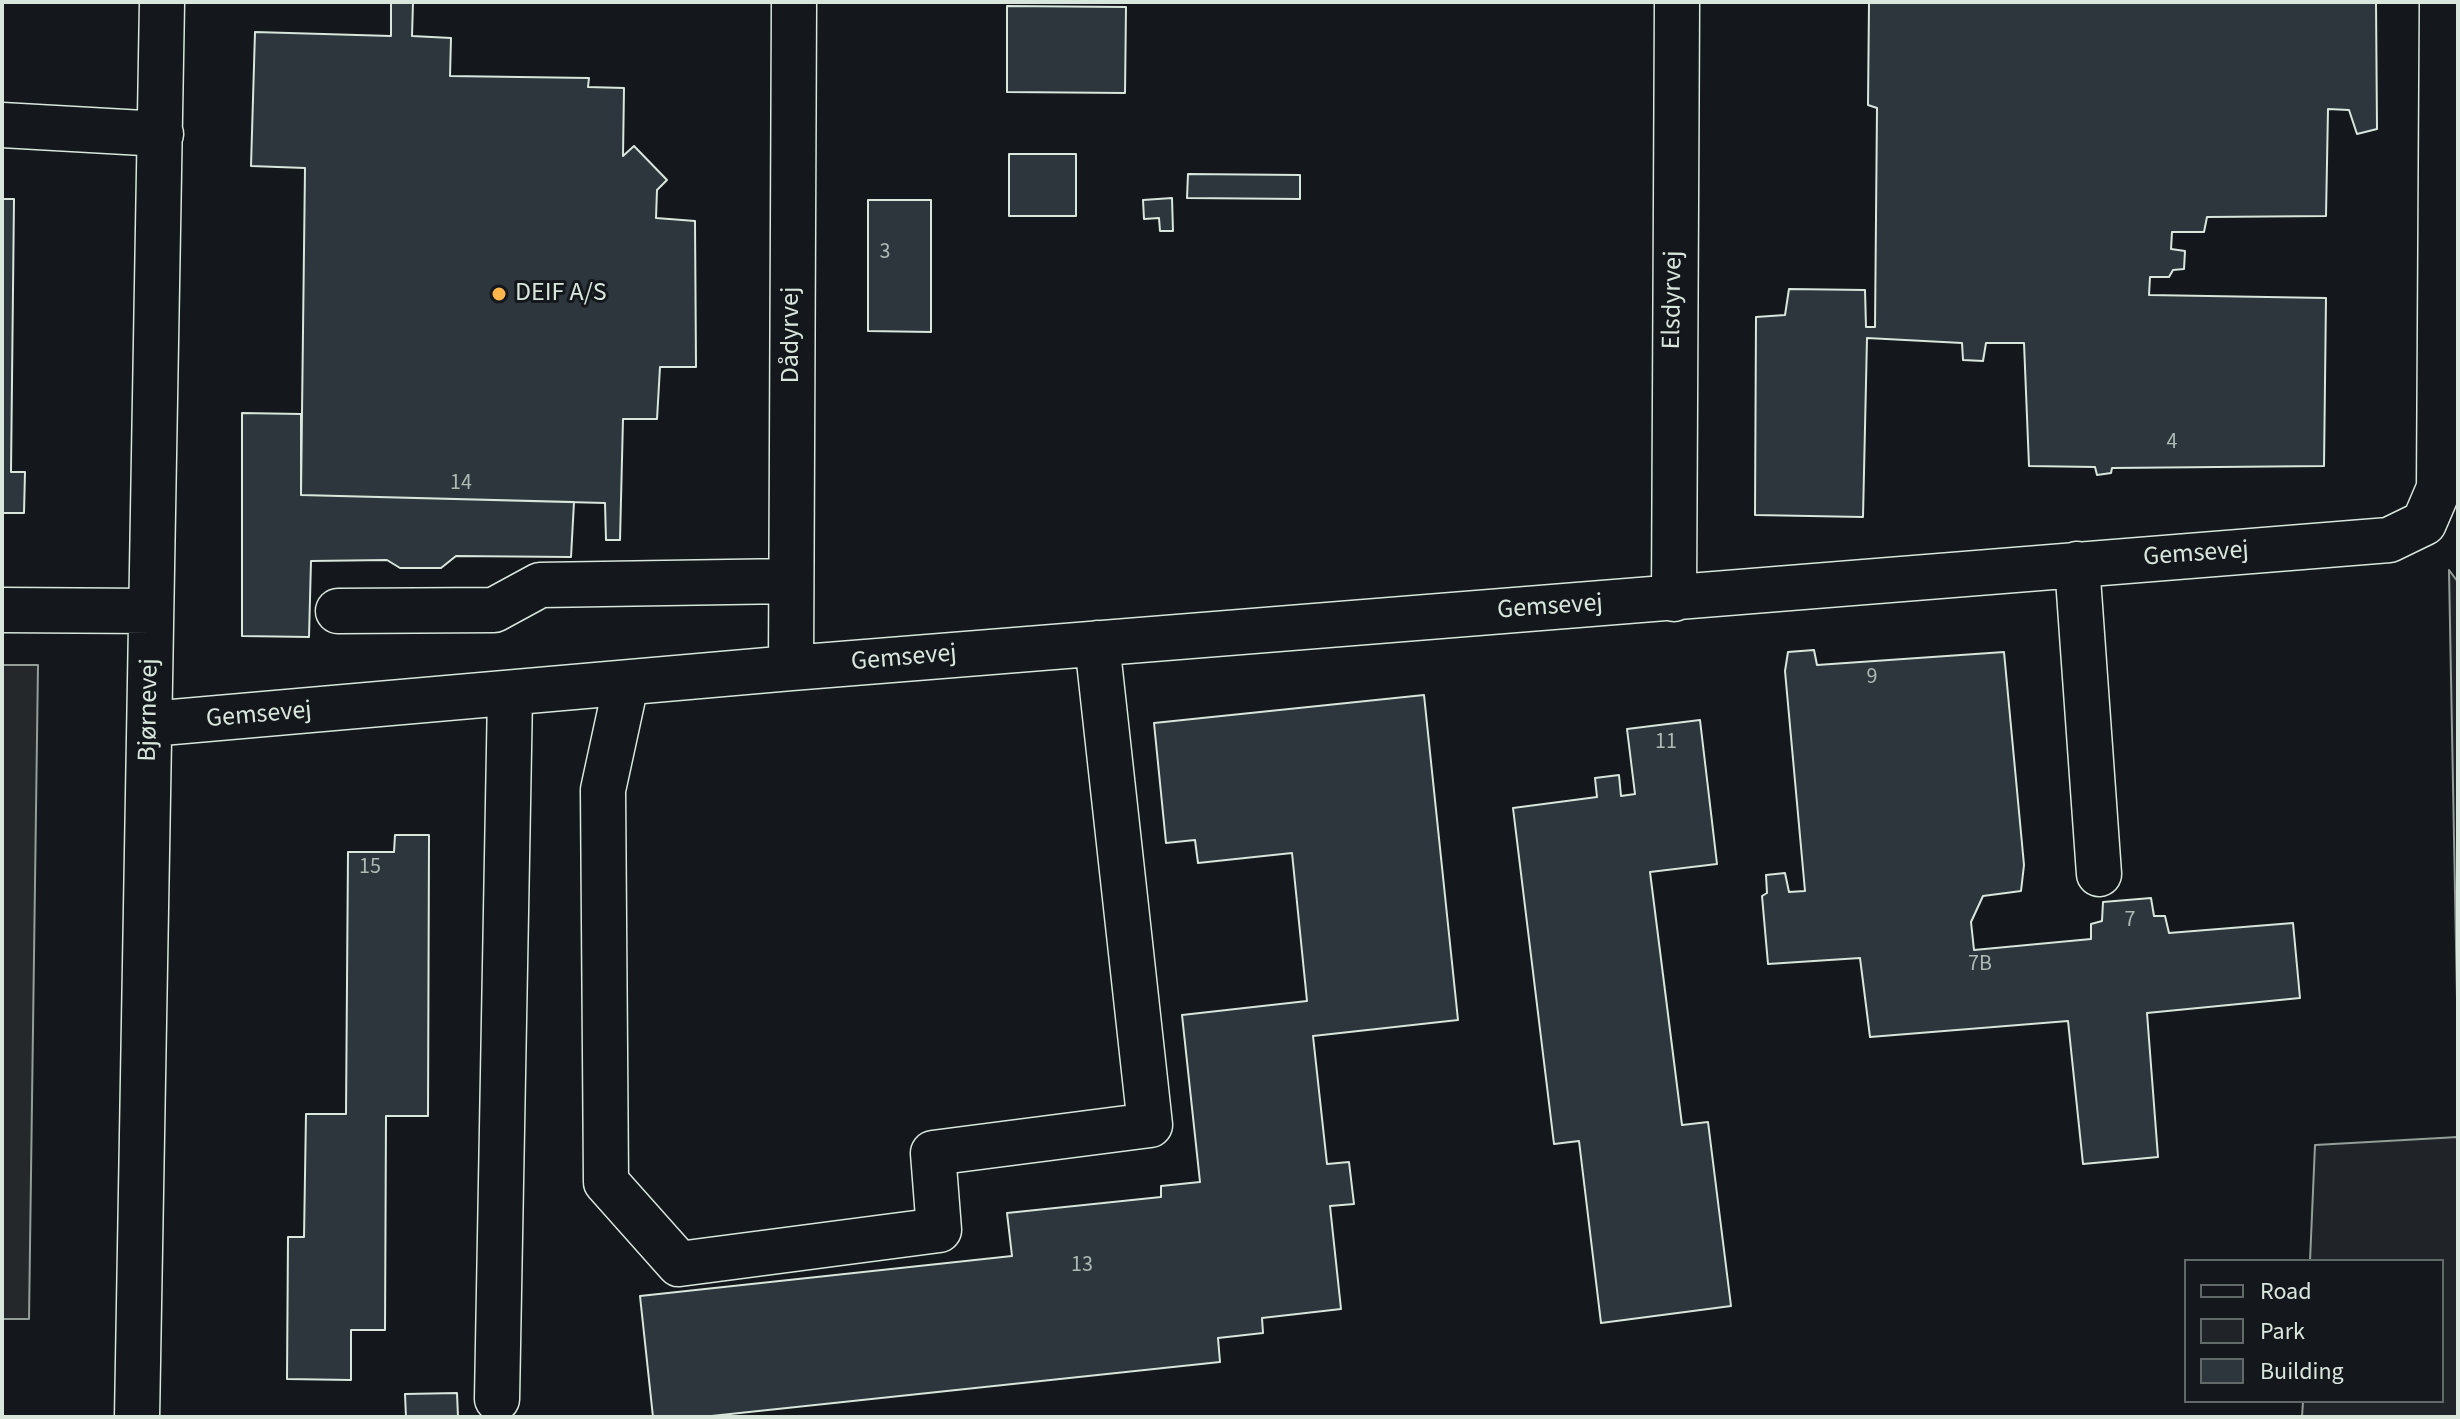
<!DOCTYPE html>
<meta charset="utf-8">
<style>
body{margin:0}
#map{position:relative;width:2460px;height:1419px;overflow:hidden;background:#14181c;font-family:"Source Sans 3",sans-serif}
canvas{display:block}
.frame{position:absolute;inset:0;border:4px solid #d8e6dc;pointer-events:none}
.legend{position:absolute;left:2184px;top:1259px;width:260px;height:144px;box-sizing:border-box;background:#14181c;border:2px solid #626a69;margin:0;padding:10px 14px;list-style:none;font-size:24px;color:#d8e6dc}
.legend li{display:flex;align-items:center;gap:16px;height:40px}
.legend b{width:40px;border:2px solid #626a69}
</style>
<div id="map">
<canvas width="2460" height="1419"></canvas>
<div class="frame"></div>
<ul class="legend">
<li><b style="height:10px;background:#14181c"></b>Road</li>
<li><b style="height:22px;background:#202428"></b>Park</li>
<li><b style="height:22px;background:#2c363c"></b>Building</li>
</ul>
</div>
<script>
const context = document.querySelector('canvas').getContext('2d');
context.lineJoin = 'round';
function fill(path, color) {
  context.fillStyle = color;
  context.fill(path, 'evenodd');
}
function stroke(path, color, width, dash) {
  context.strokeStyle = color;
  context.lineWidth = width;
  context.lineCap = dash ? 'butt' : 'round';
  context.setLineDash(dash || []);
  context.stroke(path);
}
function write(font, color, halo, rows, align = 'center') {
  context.font = font + ' "Source Sans 3",sans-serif';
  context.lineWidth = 6;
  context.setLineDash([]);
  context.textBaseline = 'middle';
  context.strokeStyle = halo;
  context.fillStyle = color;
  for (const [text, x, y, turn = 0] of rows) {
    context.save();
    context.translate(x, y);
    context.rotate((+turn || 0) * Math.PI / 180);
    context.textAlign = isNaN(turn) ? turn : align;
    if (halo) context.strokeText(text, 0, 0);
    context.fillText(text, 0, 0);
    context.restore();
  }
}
const green = new Path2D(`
 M 2449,570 L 2458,582 L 2458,1052 Z
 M 2458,1137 L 2458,1417 L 2302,1417 L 2303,1401 L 2442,1401 L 2442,1261 L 2310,1261 L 2315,1145 Z`);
fill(green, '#202428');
stroke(green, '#939e99', 2);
const parking = new Path2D(`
 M 2,665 L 38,665 L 29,1319 L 2,1319 Z`);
fill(parking, '#24282b');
stroke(parking, '#939e99', 2);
const building = new Path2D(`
 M 391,2 L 413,2 L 412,36 L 451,38 L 450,76 L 589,78 L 588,87 L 624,88 L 623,156 L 634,146 L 667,180 L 657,190 L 656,218 L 695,221 L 696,367 L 660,367 L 657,419 L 623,419 L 620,540 L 606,540 L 605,503 L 301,495 L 305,168 L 251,166 L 255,32 L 391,36 Z
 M 1869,2 L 2376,2 L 2377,129 L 2357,134 L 2349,110 L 2328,109 L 2326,216 L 2207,217 L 2204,232 L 2172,232 L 2171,249 L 2185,251 L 2184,269 L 2173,270 L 2169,277 L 2150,277 L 2149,295 L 2326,298 L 2324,466 L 2112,468 L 2111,473 L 2097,475 L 2095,467 L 2029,466 L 2024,343 L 1986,343 L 1983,361 L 1963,360 L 1962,343 L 1867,338 L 1863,517 L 1755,515 L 1756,317 L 1785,315 L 1789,289 L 1865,290 L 1866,327 L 1875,327 L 1877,108 L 1868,105 Z
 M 1007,6 L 1126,7 L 1125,93 L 1007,92 Z
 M 1009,154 L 1076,154 L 1076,216 L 1009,216 Z
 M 1188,174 L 1300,175 L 1300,199 L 1187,198 Z
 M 1172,198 L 1173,231 L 1160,231 L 1159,218 L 1144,219 L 1143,200 Z
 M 2,199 L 14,199 L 11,472 L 25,472 L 24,513 L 2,513 Z
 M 868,200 L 931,200 L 931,332 L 868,331 Z
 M 242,413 L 301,414 L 301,495 L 574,502 L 571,557 L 456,556 L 441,568 L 400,568 L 387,560 L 311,561 L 309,637 L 242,636 Z
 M 1814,650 L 1817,665 L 2004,652 L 2024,865 L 2021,891 L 1983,896 L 1971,922 L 1974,950 L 2091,939 L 2091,924 L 2102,921 L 2103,902 L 2151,898 L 2154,916 L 2165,916 L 2169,933 L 2293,923 L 2300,998 L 2147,1013 L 2158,1157 L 2083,1164 L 2068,1021 L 1870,1037 L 1860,958 L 1768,964 L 1762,896 L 1767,893 L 1766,875 L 1785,873 L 1789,892 L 1805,891 L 1785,671 L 1788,652 Z
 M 1424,695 L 1458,1020 L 1313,1036 L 1327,1164 L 1349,1162 L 1354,1204 L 1330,1206 L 1341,1309 L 1262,1318 L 1263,1333 L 1218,1338 L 1220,1362 L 702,1417 L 653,1417 L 640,1296 L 1012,1256 L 1007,1213 L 1161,1197 L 1161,1186 L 1200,1182 L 1182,1015 L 1307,1001 L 1292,853 L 1198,863 L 1195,840 L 1166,843 L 1154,723 Z
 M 1700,720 L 1717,864 L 1650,872 L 1682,1125 L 1708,1122 L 1731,1306 L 1601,1323 L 1579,1141 L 1554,1144 L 1513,808 L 1597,797 L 1595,778 L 1619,775 L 1621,796 L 1635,794 L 1627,729 Z
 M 395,835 L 429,835 L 428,1116 L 386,1116 L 385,1330 L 351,1330 L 351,1380 L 287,1379 L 288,1237 L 304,1237 L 306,1114 L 346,1114 L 348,852 L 394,852 Z
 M 457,1393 L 458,1417 L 406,1417 L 405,1394 Z`);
fill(building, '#2c363c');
stroke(building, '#d8e6dc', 2);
const minor = new Path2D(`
 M 2,125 L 161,134
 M 2077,564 L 2099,874
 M 1674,599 L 1677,2
 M 2,610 L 151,611
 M 338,611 L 494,610 L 540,585 L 791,581
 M 791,668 L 794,2
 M 626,684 L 603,790 L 606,1182 L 679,1264 L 939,1230 L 933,1153 L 1150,1125 L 1097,643
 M 150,724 L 791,668 L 2389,540 L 2424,523 L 2439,488 L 2442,2
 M 497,1399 L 510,695
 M 137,1417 L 162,2`);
stroke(minor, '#d8e6dc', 47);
stroke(minor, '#14181c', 44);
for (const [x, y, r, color] of [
 [499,294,8,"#ffb74d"]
]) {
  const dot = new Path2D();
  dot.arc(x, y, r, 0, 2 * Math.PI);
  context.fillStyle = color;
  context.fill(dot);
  stroke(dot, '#14181c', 3);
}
write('22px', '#adbab4', null, [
 ["3",885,253],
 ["4",2172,443],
 ["14",461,484],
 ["9",1872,678],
 ["11",1666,743],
 ["15",370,868],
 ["7",2130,921],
 ["7B",1980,965],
 ["13",1082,1266]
]);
write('26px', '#d8e6dc', '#14181c', [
 ["DEIF A/S",515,294]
], 'left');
write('26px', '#d8e6dc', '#14181c', [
 ["Elsdyrvej",1674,300,-89],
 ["Dådyrvej",792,335,-90],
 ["Gemsevej",2196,555,-4],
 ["Gemsevej",1550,608,-4],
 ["Gemsevej",904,659,-5],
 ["Bjørnevej",150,710,-89],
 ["Gemsevej",259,716,-5]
]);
</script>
